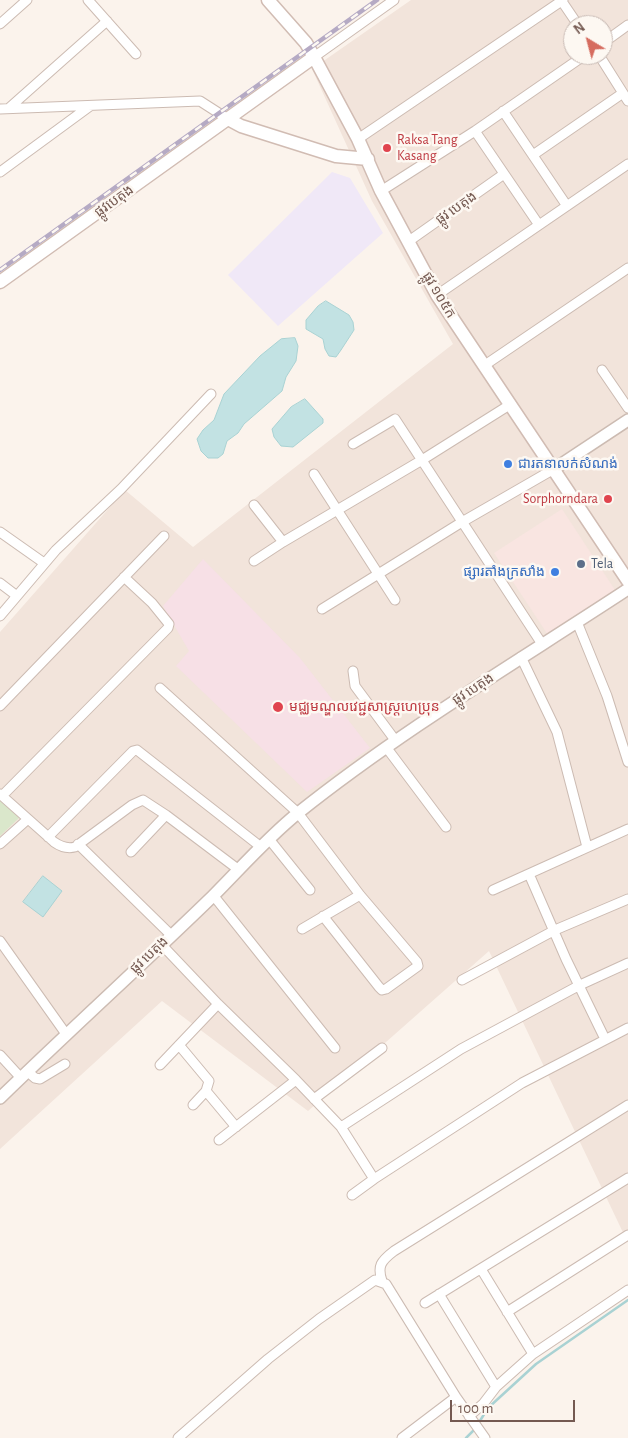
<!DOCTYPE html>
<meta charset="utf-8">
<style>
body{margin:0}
#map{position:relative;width:628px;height:1438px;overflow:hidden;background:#fbf3ec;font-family:"Alegreya Sans",sans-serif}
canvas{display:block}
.north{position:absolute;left:563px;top:15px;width:50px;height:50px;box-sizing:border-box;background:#fdf8f2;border:1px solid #c6b8b2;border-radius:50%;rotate:323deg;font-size:14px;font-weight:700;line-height:20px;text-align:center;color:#745951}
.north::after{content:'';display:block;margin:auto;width:18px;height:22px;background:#d66c5f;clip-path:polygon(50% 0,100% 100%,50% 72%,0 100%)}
.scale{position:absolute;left:450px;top:1400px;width:125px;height:22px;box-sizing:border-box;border:2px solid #745951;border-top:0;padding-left:6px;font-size:15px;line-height:18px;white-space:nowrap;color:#745951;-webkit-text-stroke:4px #fdf8f2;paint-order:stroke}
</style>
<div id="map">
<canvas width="628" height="1438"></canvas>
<div class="north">N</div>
<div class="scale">100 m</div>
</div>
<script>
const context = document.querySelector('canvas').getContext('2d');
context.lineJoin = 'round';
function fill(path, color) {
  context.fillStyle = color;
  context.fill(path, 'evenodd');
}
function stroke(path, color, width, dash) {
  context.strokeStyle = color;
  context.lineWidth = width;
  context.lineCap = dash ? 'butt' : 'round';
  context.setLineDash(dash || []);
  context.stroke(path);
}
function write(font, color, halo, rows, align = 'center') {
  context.font = font + ' "Alegreya Sans","Noto Sans Khmer",sans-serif';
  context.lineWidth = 5;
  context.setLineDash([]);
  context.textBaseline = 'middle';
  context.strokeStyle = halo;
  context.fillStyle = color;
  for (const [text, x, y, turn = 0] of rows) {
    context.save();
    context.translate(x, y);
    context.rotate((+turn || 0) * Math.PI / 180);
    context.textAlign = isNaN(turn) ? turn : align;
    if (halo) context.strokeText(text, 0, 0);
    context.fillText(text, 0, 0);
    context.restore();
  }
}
fill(new Path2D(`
 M 411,0 L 628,0 L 628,1243 L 489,951 L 308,1111 L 162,1001 L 0,1149 L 0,632 L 125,490 L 193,547 L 453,344 L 372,201 L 312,69 ZM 573,25 L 603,25 L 603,55 L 573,55 Z`), '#f2e4db');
fill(new Path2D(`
 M 562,509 L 615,590 L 548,635 L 494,553 Z`), '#f9e5e1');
fill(new Path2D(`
 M 332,172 L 350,178 L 383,233 L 278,326 L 228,275 Z`), '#f0e8f7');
fill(new Path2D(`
 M 203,559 L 300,658 L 370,748 L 307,792 L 176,666 L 189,651 L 163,606 Z`), '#f7e0e6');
fill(new Path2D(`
 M 0,798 L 19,818 L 0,836 Z`), '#dae7cb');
const water = new Path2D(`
 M 326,301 L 349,315 L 353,322 L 354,330 L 341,350 L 336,357 L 329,356 L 325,349 L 323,339 L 306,329 L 306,320 L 318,306 Z
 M 295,338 L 298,346 L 296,361 L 286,377 L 282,391 L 244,424 L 238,433 L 227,441 L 223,454 L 218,458 L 208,458 L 201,451 L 197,439 L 203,430 L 214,420 L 224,394 L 260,356 L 281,339 Z
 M 305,399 L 323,419 L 323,423 L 293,447 L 281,446 L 274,437 L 272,429 L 291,407 Z
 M 43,876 L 62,891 L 43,917 L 23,902 Z`);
fill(water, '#c2e2e3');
stroke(water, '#a9d2d3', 1);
stroke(new Path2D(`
 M 478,1424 L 488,1408 L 536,1364 L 628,1300
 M 466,1438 L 475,1429`), '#a9d2d3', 2.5);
const minor = new Path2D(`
 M 88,0 L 136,54
 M 561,0 L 578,25
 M 0,24 L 27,0
 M 603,43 L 628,25
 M 599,55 L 628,101
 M 314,57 L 394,0
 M 9,108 L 107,21
 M 0,109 L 200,101 L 228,119
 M 503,111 L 567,206
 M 475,131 L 539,225
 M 358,139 L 563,0
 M 533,155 L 623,93
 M 0,172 L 90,106
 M 381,191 L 475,131 L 585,55
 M 409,241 L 504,174
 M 437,295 L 628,164
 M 485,365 L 628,268
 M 602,370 L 628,408
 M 353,444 L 395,419 L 542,644
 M 314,474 L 395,600
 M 254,505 L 283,542
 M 0,532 L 44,563
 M 254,561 L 283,542 L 422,460 L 511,404
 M 0,583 L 17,596
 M 322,609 L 462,522 L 554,469
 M 0,616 L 56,550 L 121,489 L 211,394
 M 577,622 L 607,696 L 628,762
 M 521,657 L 557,732 L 587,847
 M 353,671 L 355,686 L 395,740
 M 160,688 L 298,813 L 360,895 L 417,962 L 418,966 L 386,989 L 382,990 L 379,987 L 323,916
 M 0,706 L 164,536
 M 386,747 L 446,827
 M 0,794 L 54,842 C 61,847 67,849 75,847 L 132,805 L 143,800 L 166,815 L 239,870
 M 2,796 L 168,628 L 169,624 L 152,603 L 124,577
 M 48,837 L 133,751 L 137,750 L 261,847
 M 269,839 L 310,890
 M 0,844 L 28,819
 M 78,844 L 171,935
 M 131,852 L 166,815
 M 529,874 L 566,959 L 605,1039
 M 493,890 L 628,829
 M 213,895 L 335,1048
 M 302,929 L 360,895
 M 0,941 L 66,1034
 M 161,944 L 218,1004 L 296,1080 L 341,1127 L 374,1179
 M 462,980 L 555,930 L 628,899
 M 179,1045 L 209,1081 L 206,1091 L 193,1105
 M 0,1055 L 21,1078
 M 160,1065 L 218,1004
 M 27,1071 L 35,1078 L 40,1079 L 65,1064
 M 206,1091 L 236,1127
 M 314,1099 L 382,1048
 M 341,1127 L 461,1049 L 580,985 L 628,963
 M 219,1140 L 296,1080
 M 352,1195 L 374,1179 L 522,1083 L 628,1028
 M 481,1269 L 533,1354
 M 382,1281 C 377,1266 381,1261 394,1251 L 628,1105
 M 439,1294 L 496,1387
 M 425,1303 L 628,1178
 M 507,1312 L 628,1235
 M 469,1416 L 483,1404 L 496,1387 L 533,1354 L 628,1290
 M 178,1438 L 268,1359 L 319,1319 L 375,1280 L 386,1284 L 456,1397 L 485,1438
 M 402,1438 L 456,1397`);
const tertiary = new Path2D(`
 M 554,469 L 628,420
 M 0,1098 C 70,1030 143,964 213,896 C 241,868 267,838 298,813 C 402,730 517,662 628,589`);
const secondary = new Path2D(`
 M 268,0 L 306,43 L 314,57 L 358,139 L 381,191 L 437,295 L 628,581
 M 228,119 L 241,126 L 336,156 L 368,159
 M 0,282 L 314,57`);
stroke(minor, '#ccbbb2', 11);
stroke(tertiary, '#ccbbb2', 14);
stroke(secondary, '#d1bcb3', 15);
stroke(minor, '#fff', 9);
stroke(tertiary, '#fff', 11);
stroke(secondary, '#fff', 12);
const rail = new Path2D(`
 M 0,270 L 377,0`);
stroke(rail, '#b5aac4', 4.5);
stroke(rail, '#fdf8f2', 2.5, [8]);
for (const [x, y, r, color] of [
 [387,148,5,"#e0444e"],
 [508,464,5,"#3f7fe0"],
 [608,499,5,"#e0444e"],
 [581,564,5,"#5c6f8a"],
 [555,572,5,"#3f7fe0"],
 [278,707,6,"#e0444e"]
]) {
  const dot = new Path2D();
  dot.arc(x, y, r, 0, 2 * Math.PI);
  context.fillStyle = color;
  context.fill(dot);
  stroke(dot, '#fdf8f2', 2);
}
write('14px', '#be3a42', '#fdf8f2', [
 ["Raksa Tang",397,140],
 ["Kasang",397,156],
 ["Sorphorndara",598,499,"right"],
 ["មជ្ឈមណ្ឌលវេជ្ជសាស្ត្រហេប្រុន",289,707]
], 'left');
write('14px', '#745951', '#fdf8f2', [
 ["ផ្លូវបេតុង",114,201,-36],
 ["ផ្លូវ បេតុង",456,208,-35],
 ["ផ្លូវ ១០៥ក",439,295,59],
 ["ផ្លូវ បេតុង",473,689,-33],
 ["ផ្លូវ បេតុង",149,955,-43]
]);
write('14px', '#366cbe', '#fdf8f2', [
 ["ជារតនាលក់សំណង់",518,464],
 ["ផ្សារតាំងក្រសាំង",545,572,"right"]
], 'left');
write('14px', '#4e5e75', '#fdf8f2', [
 ["Tela",591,564]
], 'left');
</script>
